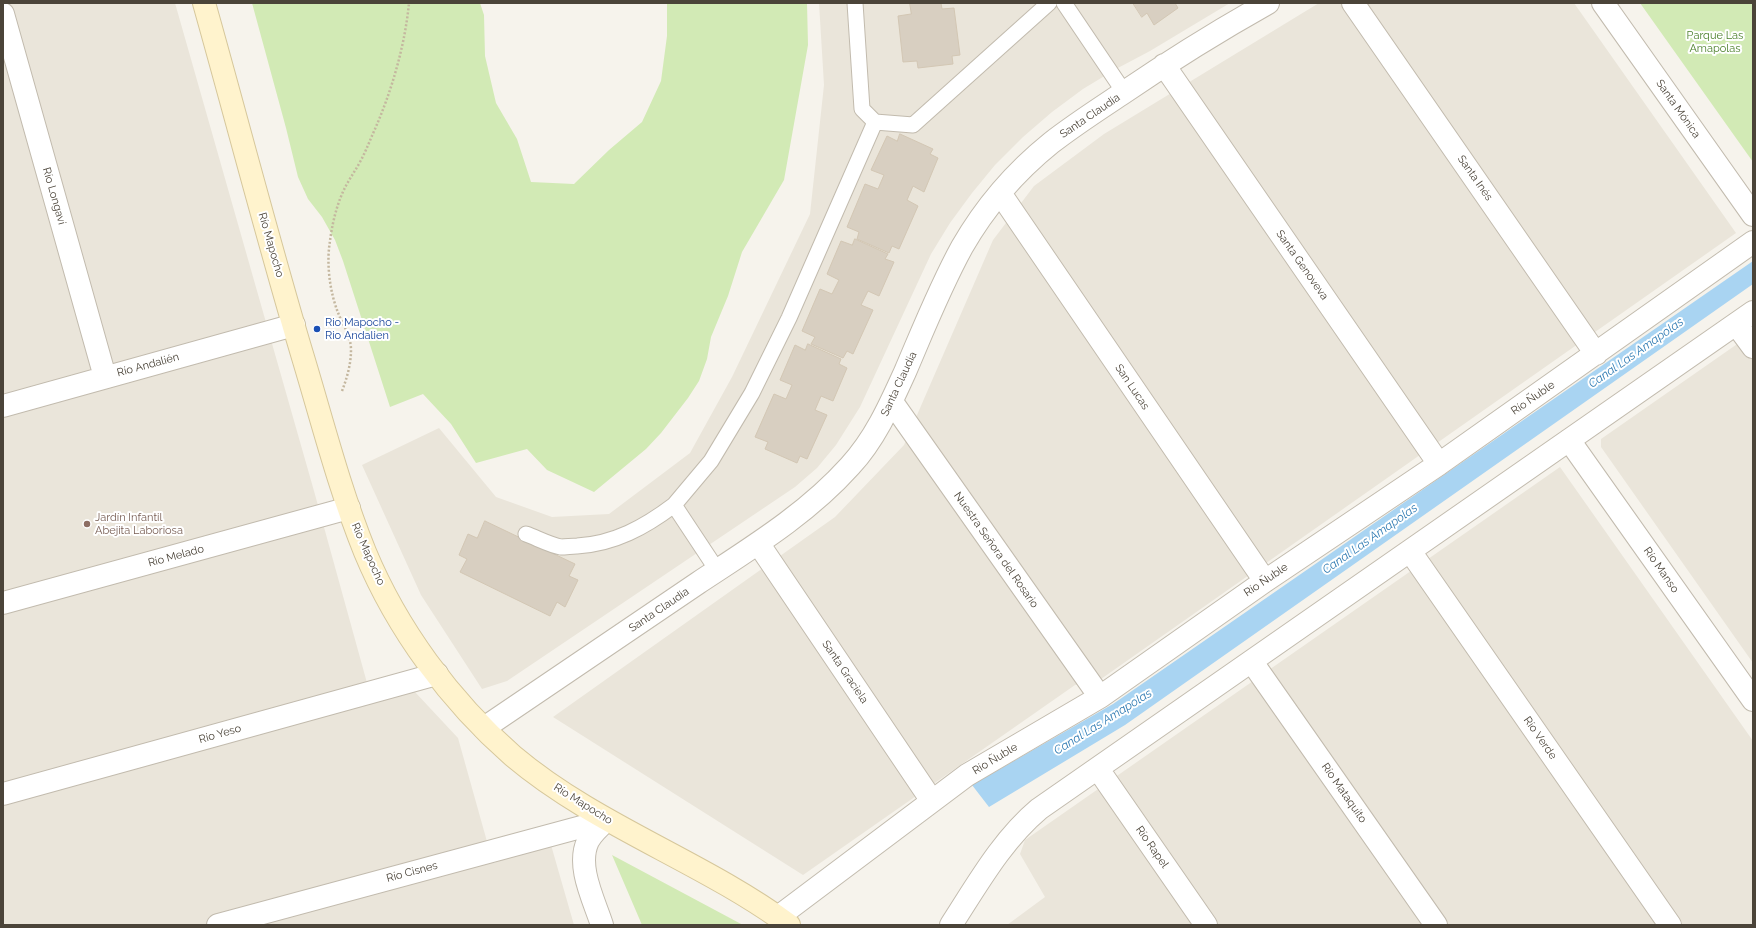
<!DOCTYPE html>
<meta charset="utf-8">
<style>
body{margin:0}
#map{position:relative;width:1756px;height:928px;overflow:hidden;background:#f6f3ec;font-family:Raleway,sans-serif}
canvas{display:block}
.frame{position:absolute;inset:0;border:4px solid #4b4439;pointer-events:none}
</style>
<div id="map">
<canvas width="1756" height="928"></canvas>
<div class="frame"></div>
</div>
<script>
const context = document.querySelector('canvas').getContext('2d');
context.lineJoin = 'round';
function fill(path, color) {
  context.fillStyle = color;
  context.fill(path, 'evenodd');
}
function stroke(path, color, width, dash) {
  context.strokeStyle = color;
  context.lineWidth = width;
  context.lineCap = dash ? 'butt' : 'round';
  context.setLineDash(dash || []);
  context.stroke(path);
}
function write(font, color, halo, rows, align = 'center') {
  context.font = font + ' Raleway,sans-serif';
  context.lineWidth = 4;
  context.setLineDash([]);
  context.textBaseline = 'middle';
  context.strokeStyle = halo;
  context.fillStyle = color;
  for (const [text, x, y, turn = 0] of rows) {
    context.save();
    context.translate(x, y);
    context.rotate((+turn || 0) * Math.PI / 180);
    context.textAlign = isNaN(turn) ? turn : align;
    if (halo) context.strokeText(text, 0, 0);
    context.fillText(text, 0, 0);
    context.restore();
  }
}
fill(new Path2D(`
 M 3,3 L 175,3 L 314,491 L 372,701 L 415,692 L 458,738 L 493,863 L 551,845 L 574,925 L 3,925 Z
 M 819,3 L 1230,3 L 1150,51 L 1116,69 L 1083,89 L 1052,112 L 1023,137 L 995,165 L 972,193 L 950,223 L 931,254 L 860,407 L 836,445 L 817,468 L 795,487 L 507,681 L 482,689 L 421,595 L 362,465 L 439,428 L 496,497 L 552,517 L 609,514 L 690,453 L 732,377 L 810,214 L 824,85 Z
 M 1319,3 L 1574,3 L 1736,233 L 1101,679 L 1075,685 L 803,875 L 553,717 L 835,517 L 904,445 L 993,240 L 1034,186 L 1104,134 Z
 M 1753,333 L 1753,663 L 1601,447 L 1601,439 Z
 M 1560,467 L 1753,741 L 1753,925 L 1007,925 L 1045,897 L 1020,854 L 1025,840 Z`), '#eae5da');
fill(new Path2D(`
 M 252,3 L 480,3 L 484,15 L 485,56 L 496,103 L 517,139 L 531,182 L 574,184 L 609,150 L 642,122 L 661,81 L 667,36 L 667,3 L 807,3 L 808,45 L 784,180 L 742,252 L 728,296 L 711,337 L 707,359 L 699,381 L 688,398 L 661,433 L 646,449 L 594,492 L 547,470 L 527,449 L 476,463 L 451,424 L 423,394 L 390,407 L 343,261 L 335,240 L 322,217 L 308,199 L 298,177 L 286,128 Z
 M 1640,3 L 1753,3 L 1753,162 Z
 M 612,855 L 743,925 L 642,925 Z`), '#d2eab5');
fill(new Path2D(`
 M 1753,261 L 1753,284 L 1125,725 L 989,807 L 972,785 L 1113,704 Z`), '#a9d4f2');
const building = new Path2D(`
 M 910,3 L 941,3 L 942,9 L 954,8 L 960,55 L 952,56 L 953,64 L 918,68 L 917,61 L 903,62 L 898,16 L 911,14 Z
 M 1133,3 L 1175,3 L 1178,8 L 1154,25 L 1147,13 L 1142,17 Z
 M 900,134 L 933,149 L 930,154 L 938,158 L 924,192 L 913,186 L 907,200 L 918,206 L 899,249 L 892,246 L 889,253 L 857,239 L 859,232 L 847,227 L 865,184 L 878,189 L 884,175 L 871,170 L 887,136 L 897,141 Z
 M 855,239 L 888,254 L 885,259 L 894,262 L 879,296 L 868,291 L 861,305 L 873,310 L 853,354 L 847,351 L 843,358 L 811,344 L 815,337 L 802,331 L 820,289 L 832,294 L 839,280 L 827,274 L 841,241 L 852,245 Z
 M 808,344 L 841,359 L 839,364 L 847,368 L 833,401 L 821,396 L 815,410 L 827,415 L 807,459 L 800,456 L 797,463 L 765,449 L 768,442 L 755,437 L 774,394 L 786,399 L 792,385 L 780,380 L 795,345 L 805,350 Z
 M 485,521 L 575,564 L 569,576 L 578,580 L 565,607 L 557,602 L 550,616 L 460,572 L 467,559 L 459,555 L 468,534 L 477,538 Z`);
fill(building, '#d8cfc1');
stroke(building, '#d3c7b4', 1);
const lane = new Path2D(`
 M 855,3 L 862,109 L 875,122 L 913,125 L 1049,3
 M 1064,3 L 1124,92
 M 526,534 C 537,538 550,545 561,547 C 566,547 572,546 577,546 C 614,544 645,527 674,505
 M 717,570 L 674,505 L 711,461 L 752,393 L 789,318 L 875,122`);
const street = new Path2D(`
 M 1353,3 L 1596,354
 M 1603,3 L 1753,215
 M 3,14 L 105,377
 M 1164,65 L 1439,464
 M 1000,193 L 1265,581
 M 1736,324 L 1753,347
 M 892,402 L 1100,697
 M 3,406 L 294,325
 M 1569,440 L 1753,700
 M 758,543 L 932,801
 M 1410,551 L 1670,925
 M 3,603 L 349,508
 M 1252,662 L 1436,925
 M 484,728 C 555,680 627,631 698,583 C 751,548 807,514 850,466 C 875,439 890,405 905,372 C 923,330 940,287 962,247 C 985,207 1015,172 1051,143 C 1074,125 1099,109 1123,93 C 1170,61 1218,31 1268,3
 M 1098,769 L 1206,925
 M 3,794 L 437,674
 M 778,917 L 967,775 L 1100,697 L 1265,581 L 1439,464 L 1753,242
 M 218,925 L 607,820
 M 602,925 C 594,900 576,866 588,841 C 593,832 600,826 607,820
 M 951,925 C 977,885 1002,840 1039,809 L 1753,312`);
const secondary = new Path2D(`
 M 204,3 C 237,120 267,237 302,354 C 322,420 339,488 365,552 C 397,629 450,701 513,756 C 596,826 702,861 789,925`);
stroke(lane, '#c2bbae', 17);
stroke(street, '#c2bbae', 24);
stroke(secondary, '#d6c79b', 24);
stroke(new Path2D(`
 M 342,391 C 347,378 351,364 351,350 C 351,336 344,327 339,315 C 330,294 326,264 330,241 C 332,225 336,208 342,194 C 347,182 354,173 360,162 C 366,151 370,140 375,129 C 392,90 405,45 409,3`), '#c4b79f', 2.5, [2, 2]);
stroke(lane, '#fff', 15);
stroke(street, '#fff', 22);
stroke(secondary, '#fff3cd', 22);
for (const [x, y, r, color] of [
 [317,329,4,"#1a4fb4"],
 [87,524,4,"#8d6e63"]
]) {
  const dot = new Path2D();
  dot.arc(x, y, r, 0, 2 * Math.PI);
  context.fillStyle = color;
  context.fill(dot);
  stroke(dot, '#fff', 1.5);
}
write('11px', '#4a7f2a', '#fff', [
 ["Parque Las",1715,36],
 ["Amapolas",1715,49]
]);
write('11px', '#4b4439', '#fff', [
 ["Santa Mónica",1678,109,55],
 ["Santa Claudia",1090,116,-34],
 ["Santa Inés",1475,178,55],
 ["Río Longaví",54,196,74],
 ["Río Mapocho",271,245,74],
 ["Santa Genoveva",1302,265,55],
 ["Río Andalién",148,365,-15],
 ["Santa Claudia",899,384,-65],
 ["San Lucas",1132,387,56],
 ["Río Ñuble",1533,398,-35],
 ["Nuestra Señora del Rosario",996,550,55],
 ["Río Mapocho",368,554,66],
 ["Río Melado",176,556,-15],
 ["Río Manso",1661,570,55],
 ["Río Ñuble",1266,580,-34],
 ["Santa Claudia",659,610,-34],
 ["Santa Graciela",845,672,56],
 ["Río Yeso",220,734,-16],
 ["Río Verde",1540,738,55],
 ["Río Ñuble",995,759,-31],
 ["Río Mataquito",1344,793,55],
 ["Río Mapocho",583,804,32],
 ["Río Rapel",1152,847,55],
 ["Río Cisnes",412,872,-15]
]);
write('11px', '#164399', '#fff', [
 ["Rio Mapocho -",325,323],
 ["Rio Andalien",325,336]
], 'left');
write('11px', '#785e54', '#fff', [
 ["Jardín Infantil",95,518],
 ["Abejita Laboriosa",95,531]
], 'left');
write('italic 12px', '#2e7ab2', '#fff', [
 ["Canal Las Amapolas",1636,353,-35],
 ["Canal Las Amapolas",1370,539,-35],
 ["Canal Las Amapolas",1103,722,-32]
]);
</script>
